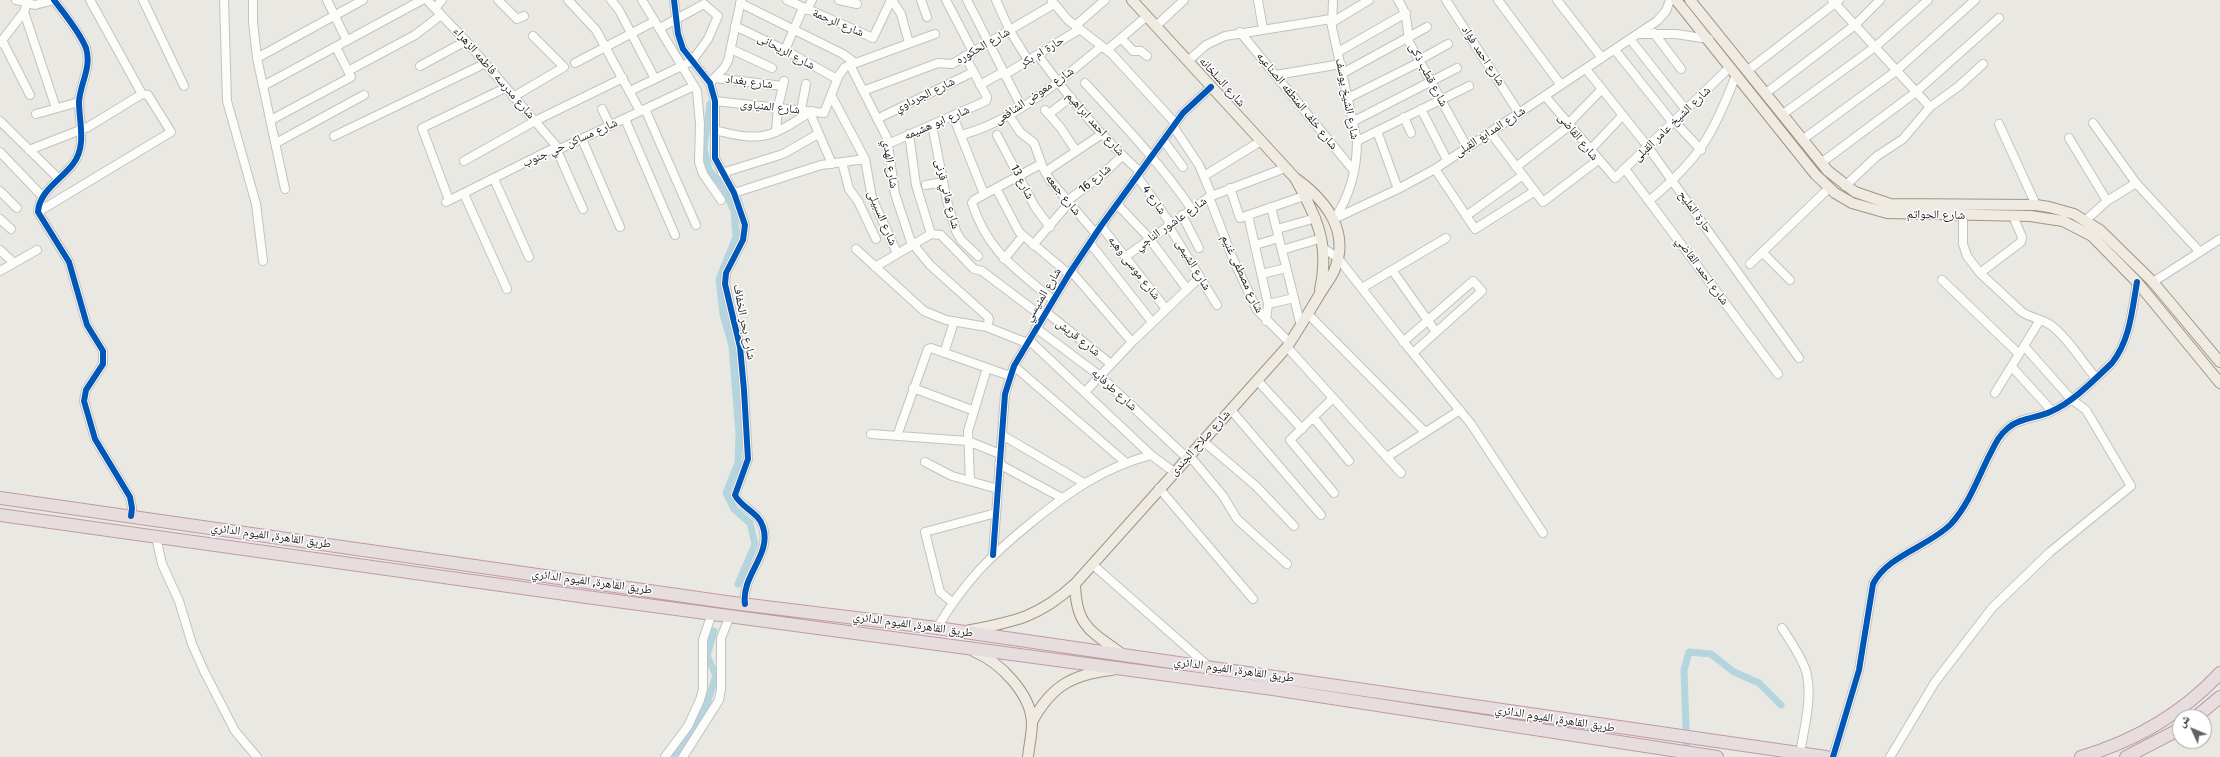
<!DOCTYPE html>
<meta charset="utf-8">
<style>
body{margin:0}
#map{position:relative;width:2220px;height:757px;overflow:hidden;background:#eae8e3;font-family:"Fira Sans","Noto Naskh Arabic",sans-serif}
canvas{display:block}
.north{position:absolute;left:2172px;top:709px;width:40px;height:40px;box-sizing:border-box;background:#fff;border:1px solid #a4a4a4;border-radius:50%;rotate:314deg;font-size:11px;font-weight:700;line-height:16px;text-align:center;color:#1b1b1b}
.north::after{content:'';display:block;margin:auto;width:14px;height:18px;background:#636361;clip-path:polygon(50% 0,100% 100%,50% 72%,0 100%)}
</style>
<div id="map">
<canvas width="2220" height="757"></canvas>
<div class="north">ش</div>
</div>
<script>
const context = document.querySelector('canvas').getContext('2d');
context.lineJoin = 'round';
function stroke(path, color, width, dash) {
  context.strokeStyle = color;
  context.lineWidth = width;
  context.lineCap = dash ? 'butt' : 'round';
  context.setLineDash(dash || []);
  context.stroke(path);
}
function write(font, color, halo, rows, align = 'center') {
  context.font = font + ' "Fira Sans","Noto Naskh Arabic",sans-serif';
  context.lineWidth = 3;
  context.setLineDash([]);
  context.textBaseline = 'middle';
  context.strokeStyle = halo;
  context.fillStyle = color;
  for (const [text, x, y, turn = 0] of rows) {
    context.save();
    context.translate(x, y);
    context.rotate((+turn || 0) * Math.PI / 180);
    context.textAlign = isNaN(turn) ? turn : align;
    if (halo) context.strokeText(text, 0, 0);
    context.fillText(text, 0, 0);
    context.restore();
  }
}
stroke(new Path2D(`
 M 710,104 L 704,148 L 709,170 L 723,187 L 734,211 L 736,237 L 719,279 L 723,314 L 732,346 L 739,434 L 738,463 L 726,493 L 734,509 L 750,523 L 755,544 L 738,584
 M 1687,755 L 1684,670 L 1689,652 L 1711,654 L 1734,672 L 1759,683 L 1781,705
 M 673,757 L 707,704 L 716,675 L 707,656 L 714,631`), '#b5d5de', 7);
const minor = new Path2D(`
 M 16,0 L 35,5 L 54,0
 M 54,0 C 65,15 79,31 86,48 C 92,68 80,83 79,102 C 79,122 87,146 73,164 C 62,179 39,191 38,212 L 69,262 L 87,325 L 103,351 L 103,364 L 86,390 L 84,401 L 95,439 L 130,497 L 132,508 L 131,516
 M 143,0 L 184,86
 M 224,0 L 227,101 L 256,204 L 263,261
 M 253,0 L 253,22 L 257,58 L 285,189
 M 327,0 L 347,41
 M 427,0 L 466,41 L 558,148
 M 498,0 L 517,19 L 524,16
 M 568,0 L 596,30 L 640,111
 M 611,0 L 619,10 L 655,79
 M 642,0 L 697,91 L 700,124 L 699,162 L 703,174 L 721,200
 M 674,0 L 678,34 L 683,49 L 710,83 L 715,101 L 715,158 L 734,193 L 745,225 L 743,240 L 726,273 L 725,284 L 740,347 L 744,390 L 748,459 L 735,495 C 741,508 759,512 763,527 C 772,555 741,575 745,604
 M 787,0 L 873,38 L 891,0
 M 839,0 L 857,4
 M 892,0 L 901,14 L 909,43
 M 921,0 L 927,17
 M 946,0 L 973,52
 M 967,0 L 1021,106
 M 996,0 L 1010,31 L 1028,60
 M 1258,0 L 1263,29
 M 1333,0 L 1332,27 L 1357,141 C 1357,168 1350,195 1335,218
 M 1398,0 C 1408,14 1407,26 1409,42 L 1467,147
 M 1446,0 L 1519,113
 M 1498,0 L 1561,85
 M 1557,0 L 1602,58
 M 1832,0 L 1930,107
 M 1052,1 L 1068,20 L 1112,54 L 1175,123
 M 740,3 L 843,54 L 855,63
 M 435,8 L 442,0
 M 807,10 L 812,0
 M 24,12 L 56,108
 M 1331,23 L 1369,0
 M 735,26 L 785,50 L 837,79
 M 1075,26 L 1105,0
 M 1156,26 L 1184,0
 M 1240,32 L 1354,171
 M 1654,33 L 1681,69
 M 1639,34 L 1676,34 L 1709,39
 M 1121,38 L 1133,51 L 1141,51 L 1147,56
 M 1630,39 L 1686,110
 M 2,40 L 30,95
 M 0,43 L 24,12 L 28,0
 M 336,47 L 348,71 L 415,35 L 441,15
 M 731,49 L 772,68
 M 785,50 L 803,8
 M 1107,50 L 1147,16
 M 1615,50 L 1673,123
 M 1338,52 L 1406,13
 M 1038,55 C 1068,97 1102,137 1140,172
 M 257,58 L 363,0
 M 1419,60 L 1448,44
 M 1188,61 L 1206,45 L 1225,36 L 1331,19
 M 575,63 L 655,21
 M 850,65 L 887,138 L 895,194 L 912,245
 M 420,66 L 466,41
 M 1586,69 L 1648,147 L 1799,358
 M 1747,71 L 1839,0
 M 1343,73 L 1427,27
 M 1004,75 L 1080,29
 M 1276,75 L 1341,64
 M 715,78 L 783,86
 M 710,83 L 724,68 L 728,61 L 741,0
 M 1085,83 C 1122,123 1160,163 1191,208
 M 980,85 L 1003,72
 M 263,86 L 422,0
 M 630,91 L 692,61 L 708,39 L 718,16 L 704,4 L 660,28
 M 863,91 L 938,63 L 952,64 L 1054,4
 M 1766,93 L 1855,25 L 1880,0
 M 831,95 L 865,159 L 872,198 L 897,253
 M 1545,96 L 1615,178 L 1730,67
 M 513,97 L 564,67 L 533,36
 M 1348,98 L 1420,62
 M 715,101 L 824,113 L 839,75 L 845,67 L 935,34
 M 602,109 L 610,126
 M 645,109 L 696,225
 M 1421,109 L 1447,160
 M 801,110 L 806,84
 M 1045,110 L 1060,127 L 1076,151
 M 810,113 L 832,164
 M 36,114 L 79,102
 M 1049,114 L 1071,97
 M 1783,114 L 1875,47 L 1928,0
 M 1009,115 L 1020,132 L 1034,143 L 1043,168 L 1050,180 L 1096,234
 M 953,116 L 984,194
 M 1404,117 L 1411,133
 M 625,119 L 675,235
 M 877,119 L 973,72
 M 271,120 L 351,77 L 348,71
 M 0,121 L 59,179
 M 1354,121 L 1457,68
 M 1674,121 L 1701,150
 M 2093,123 L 2136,183 L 2199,251
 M 1568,124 L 1602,89
 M 1999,124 L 2036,205
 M 932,125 L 947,201 L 956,231 L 961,240 L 978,256
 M 1173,126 L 1199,165 L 1212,196
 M 715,130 C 763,143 771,137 812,111
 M 1377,131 L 1398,189
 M 776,132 L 778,107 L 784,81
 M 1490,132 L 1543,202 L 1598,160
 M 909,134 L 916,185 L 931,234 L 941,235 L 974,269 L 982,271 L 1043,317
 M 961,135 C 1013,122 1061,80 1102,46
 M 997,135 L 1035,207 L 1050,227
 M 334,136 L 484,64
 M 2069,138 L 2107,201
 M 582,139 L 620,227
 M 1163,140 L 1183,167
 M 1802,140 L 1896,71 L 1975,0
 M 1357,141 L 1469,86
 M 276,143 L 364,95
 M 888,144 L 986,101 L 987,97 L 965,56
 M 556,148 L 583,209
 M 29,150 L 88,127 L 142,94 L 90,0
 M 1590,150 L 1623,115
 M 0,152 L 43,197
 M 464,161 L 535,121 L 623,78
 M 842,162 L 849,189 L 858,201 L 876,239
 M 1821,163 L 1916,92 L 1999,18
 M 1041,164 L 974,200 L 972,203 C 988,252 1015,268 1053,300
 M 1516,167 L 1569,126
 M 1435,169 L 1475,229 L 1535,191
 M 1625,169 L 1778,374
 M 1045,172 L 1102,134
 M 722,173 L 783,154 L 818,134
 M 1137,176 L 1170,223
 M 1204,176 L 1261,141
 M 494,179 L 529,257
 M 926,185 L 943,182
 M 1845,186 L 1877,156 L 1903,139 L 1930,107 L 1959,86 L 1983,64
 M 996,188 L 1019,232 L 1069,274
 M 1230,188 L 1240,218 L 1310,194
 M 0,191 L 17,208
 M 734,193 L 821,165 L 865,159
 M 464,194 L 507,289
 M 1209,197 L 1233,259 L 1257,310 L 1290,343
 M 449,200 L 422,128 L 505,88
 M 1650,200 C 1700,158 1713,135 1736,75
 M 1067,201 L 1103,174 L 1122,156
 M 446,202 L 550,150 L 562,148 L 694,86
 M 1117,204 L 1149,238 L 1187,289
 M 1271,207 L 1301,326
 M 38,212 L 171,132 L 148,95 L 142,94
 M 1182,215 L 1199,248
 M 1248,215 L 1268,304 L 1266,321
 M 1466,216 L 1523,175
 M 1963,216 L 1963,244 L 1967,256 L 1980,273 L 2022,312 C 2031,318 2043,319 2052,326 C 2069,339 2082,362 2096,378
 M 0,219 L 11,229
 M 1334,219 L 1398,189 L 1435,169 L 1657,21 L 1666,11 L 1670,0
 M 2086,220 L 2107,201 L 2136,183
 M 1168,225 L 1217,305
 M 1101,226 L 1166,309
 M 1277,229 L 1316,218
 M 1090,243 L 1152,322
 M 913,244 L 930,265 L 988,317 L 989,319 L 987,327 L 1027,343
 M 1033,245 L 1069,203
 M 1255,245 L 1279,238
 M 1323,248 L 1338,258 L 1407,346 L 1471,424 L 1543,533
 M 856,249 L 924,311 L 946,320 L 987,327
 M 0,250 L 14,263
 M 1282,250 L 1322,238
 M 1762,252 L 1790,280
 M 1125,257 L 1209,197 L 1285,168
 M 1004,259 L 1023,236
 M 1750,264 L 1829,188
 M 875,267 L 931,234
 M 1392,270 L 1436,332
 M 0,271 L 37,250
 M 1071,271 L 1132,342
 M 1980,273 L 2021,242 L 2022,237 L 2013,216
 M 1262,274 L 1286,268
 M 1942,280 L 2019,354
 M 2153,282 L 2220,239
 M 1362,288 L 1446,238
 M 1268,304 L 1294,298
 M 1046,312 L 1111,364
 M 1308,314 L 1425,432
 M 1036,328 L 1100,376 L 1187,458
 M 1029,340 L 1151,455
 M 1403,342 L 1473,281 L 1482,291 L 1413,353
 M 1287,347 L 1401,473
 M 944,353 L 954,322
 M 1014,366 L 1125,462
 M 2012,367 L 2052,411
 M 1257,380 L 1302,429
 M 913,388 L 972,410
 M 1085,392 L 1132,342 L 1200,277
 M 1995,393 L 2040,320
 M 1333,398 L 1290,440 L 1334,493
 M 1231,410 L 1321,515
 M 1313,417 L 1349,461
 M 871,434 L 968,441 L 1000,454
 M 1002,435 L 1084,483
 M 897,436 L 928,349 L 931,348 L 1010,376
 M 1203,441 L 1256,486 L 1294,526
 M 1189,455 L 1223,496 L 1237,519 L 1287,564
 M 1387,457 L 1460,410
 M 925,462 L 952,476 L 998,489
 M 999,464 L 1062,498
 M 970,481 L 968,431 L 987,368
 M 1159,488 L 1253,599
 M 156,537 L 162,564 L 179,601 L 192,644 L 204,671 L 235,731 L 257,757
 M 993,555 L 1005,394 L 1014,366 L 1069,274 L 1101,226 L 1183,113 L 1211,87
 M 1092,564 L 1208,666
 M 952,602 L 940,592 L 925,532 L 996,513
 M 937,628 C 964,582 991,555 1032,522 C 1070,491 1103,468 1151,455 L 1174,472
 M 1782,628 C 1791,642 1801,656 1806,671 C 1813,697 1804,728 1800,754
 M 665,757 L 688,726 L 700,700 L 703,689 L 703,640 L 712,613
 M 683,757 L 719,700 L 721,689 L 721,638 L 730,616
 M 1833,757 L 1859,670 L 1873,584 C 1888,555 1928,547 1951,524 C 1968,505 1977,481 1988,458 C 1994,447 1998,436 2008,428 C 2019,418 2037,418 2050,412 C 2073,402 2093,381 2112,363 C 2130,340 2132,311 2137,282
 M 1890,757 L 1935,682 L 1992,608 L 2050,552 L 2131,486 L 2086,410 L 2071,399 L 2024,346`);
const major = new Path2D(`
 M 1132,0 L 1295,178 C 1317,217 1330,245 1320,290
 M 1676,0 L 1815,174 L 1835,193 L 1852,203 L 1887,213 L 2030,216 L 2063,221 L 2092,236 L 2137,282 L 2220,383
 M 1690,0 L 1828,171 L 1855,192 L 1890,204 L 2036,205 L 2049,207 L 2074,214 L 2100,230 L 2153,282 L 2220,362
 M 1075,584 C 1076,627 1091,631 1122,654
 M 966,631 C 1013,622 1038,618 1075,584 L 1287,347 C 1298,330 1308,314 1318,297 C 1323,288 1330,280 1334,271 C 1351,232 1326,200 1295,178
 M 975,652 C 1000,662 1031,694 1032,723 C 1032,734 1029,746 1028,757
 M 1032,722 C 1051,686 1073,674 1112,670`);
const highway = new Path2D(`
 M 0,498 L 733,603 L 937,628 L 1826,757
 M 0,515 L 594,598 L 1273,689 L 1717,757
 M 2196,717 L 2220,697
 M 2081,757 C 2134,741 2182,714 2220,673
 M 2126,757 L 2180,729`);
stroke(minor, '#c2c2bf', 10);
stroke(major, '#9f9680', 12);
stroke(highway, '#bf9ba4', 14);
stroke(minor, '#fcfcfb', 8);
stroke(major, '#efeae2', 10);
stroke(highway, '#e8ddde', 12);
stroke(new Path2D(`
 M 54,0 C 65,15 79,31 86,48 C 92,68 80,83 79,102 C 79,122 87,146 73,164 C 62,179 39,191 38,212 L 69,262 L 87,325 L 103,351 L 103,364 L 86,390 L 84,401 L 95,439 L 130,497 L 132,508 L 131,516
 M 674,0 L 678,34 L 683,49 L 710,83 L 715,101 L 715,158 L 734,193 L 745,225 L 743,240 L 726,273 L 725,284 L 740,347 L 744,390 L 748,459 L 735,495 C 741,508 759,512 763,527 C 772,555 741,575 745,604
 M 993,555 L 1005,394 L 1014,366 L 1069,274 L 1101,226 L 1183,113 L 1211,87
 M 1833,757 L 1859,670 L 1873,584 C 1888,555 1928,547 1951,524 C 1968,505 1977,481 1988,458 C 1994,447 1998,436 2008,428 C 2019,418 2037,418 2050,412 C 2073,402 2093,381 2112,363 C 2130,340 2132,311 2137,282`), '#0057b8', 6);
write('12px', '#1b1b1b', '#fff', [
 ["شارع الرحمة",838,23,23],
 ["شارع الحكوره",983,46,-30],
 ["شارع الريحانى",786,52,28],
 ["حارة ام بكر",1042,52,-31],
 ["شارع احمد فؤاد",1483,56,57],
 ["شارع مدرسه فاطمه الزهراء",494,73,49],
 ["شارع قطب ذكى",1428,75,62],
 ["شارع بغداد",749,82,7],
 ["شارع السلخانه",1222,82,48],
 ["شارع الجرداوي",925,95,-26],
 ["شارع معوض الشافعى",1034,96,-34],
 ["شارع الشيخ يوسف",1347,99,79],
 ["شارع خلف المنطقه الصناعيه",1297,101,51],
 ["شارع المنياوى",770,107,6],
 ["شارع ابو هشيمه",937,123,-23],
 ["شارع احمد ابراهيم",1095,124,48],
 ["شارع الشيخ عامر القبلى",1672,124,-44],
 ["شارع المدابغ القبلى",1490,132,-33],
 ["شارع القاضى",1578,137,51],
 ["شارع مساكن حي جنوب",570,143,-24],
 ["شارع الهدي",890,164,81],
 ["شارع 16",1095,179,-39],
 ["شارع 13",1022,182,63],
 ["شارع هاني قرنى",947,194,76],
 ["شارع جمعه",1063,195,51],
 ["شارع 4",1154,200,55],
 ["حارة المليح",1695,212,54],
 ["شارع الحواتم",1936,215,1],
 ["شارع السبيلى",882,218,67],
 ["شارع عاشور الناجي",1171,224,-35],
 ["شارع الشيمى",1193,265,59],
 ["شارع موسى وهبه",1134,268,52],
 ["شارع احمد القاضي",1702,271,54],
 ["شارع مصطفى غنيم",1242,274,65],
 ["شارع المنيسي",1043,295,-59],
 ["شارع بحر الخفاف",744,322,79],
 ["شارع قريش",1078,338,38],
 ["شارع طرفايه",1114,390,42],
 ["شارع صلاح الجندى",1200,443,-48],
 ["طريق القاهرة, الفيوم الدائري",271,536,8],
 ["طريق القاهرة, الفيوم الدائري",592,582,8],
 ["طريق القاهرة, الفيوم الدائري",913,625,8],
 ["طريق القاهرة, الفيوم الدائري",1234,670,8],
 ["طريق القاهرة, الفيوم الدائري",1555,719,9]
]);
</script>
